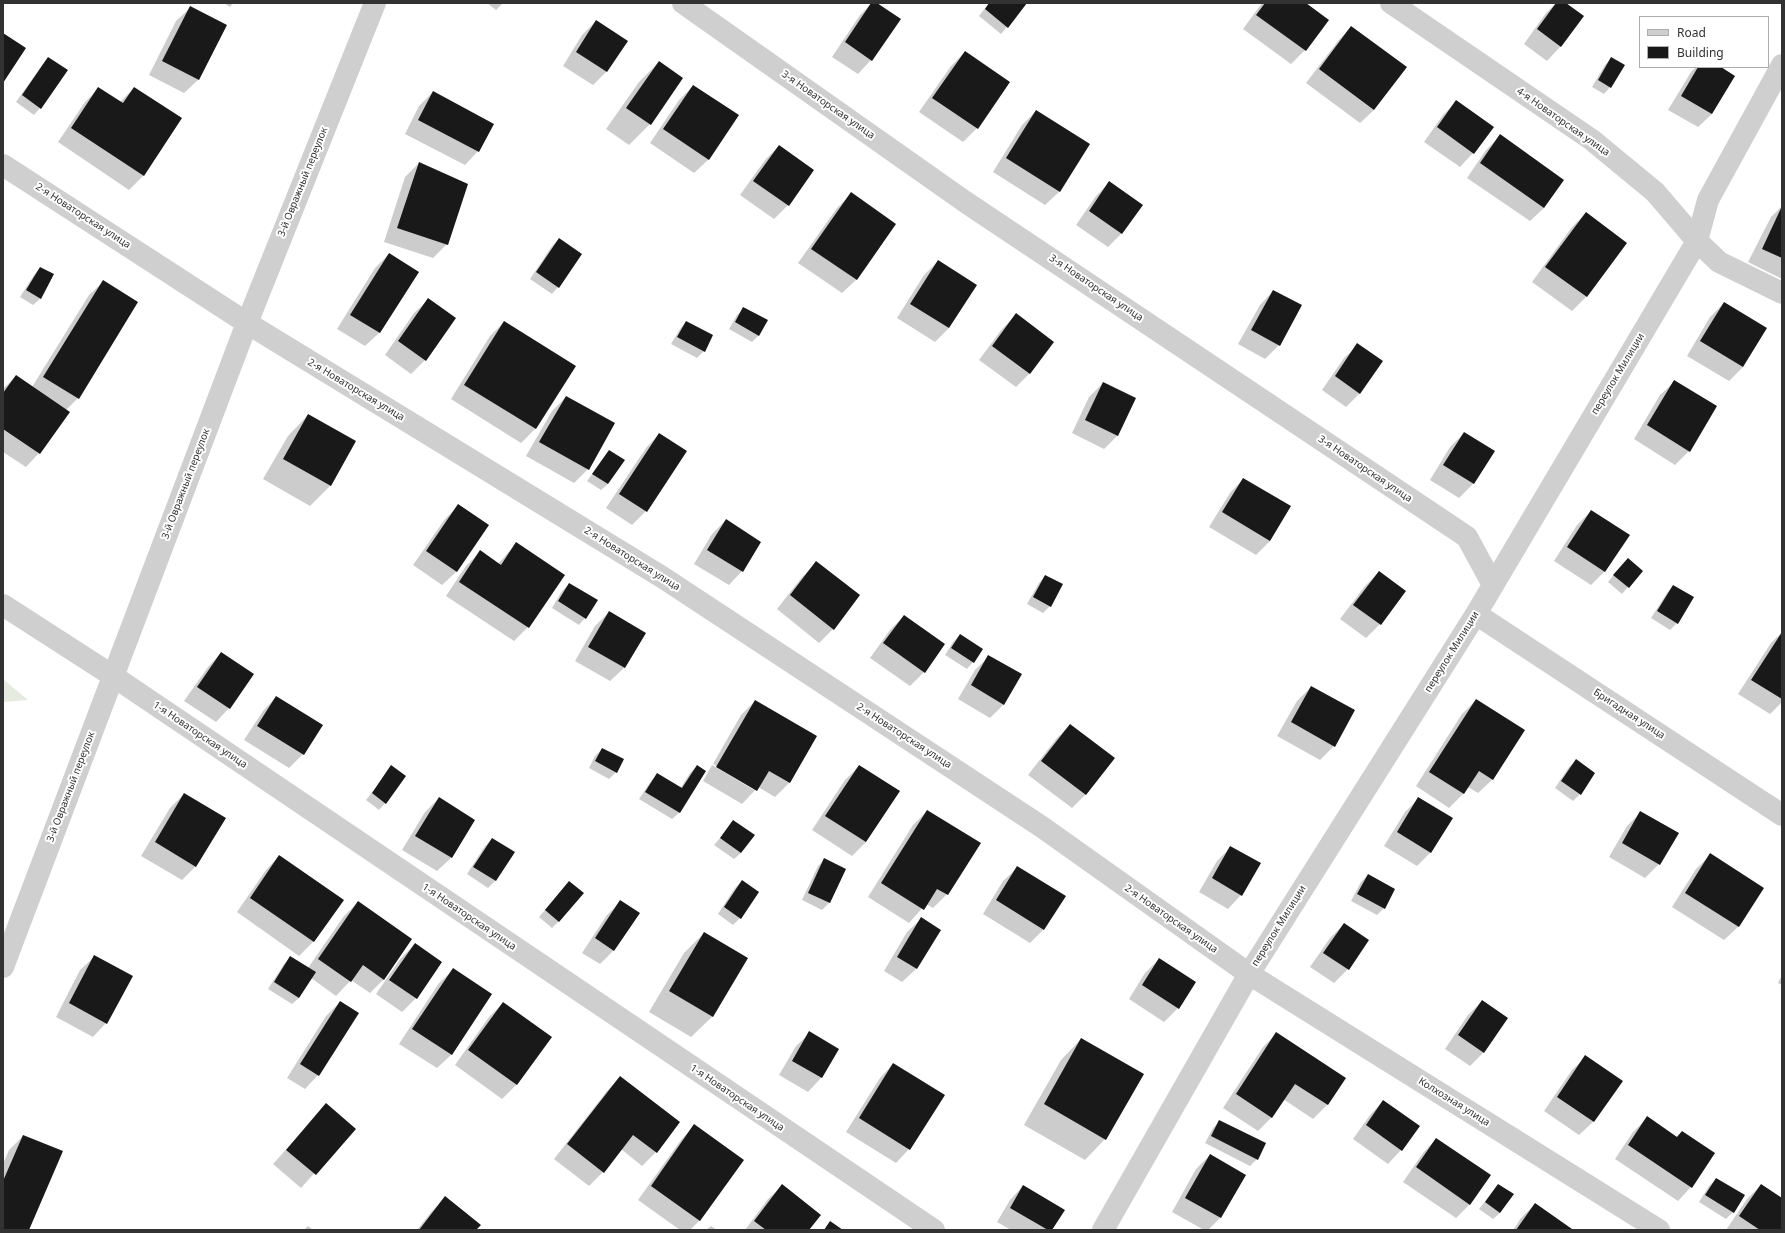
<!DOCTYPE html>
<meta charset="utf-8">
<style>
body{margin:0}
#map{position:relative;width:1785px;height:1233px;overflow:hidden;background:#fff;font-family:"Noto Sans",sans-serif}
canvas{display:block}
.frame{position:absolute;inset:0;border:4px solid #323232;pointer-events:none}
.legend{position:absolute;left:1639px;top:16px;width:130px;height:52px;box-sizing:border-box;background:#fff;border:1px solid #adadad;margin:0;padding:5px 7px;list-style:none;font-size:12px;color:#323232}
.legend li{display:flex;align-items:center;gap:8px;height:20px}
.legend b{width:20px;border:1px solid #adadad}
</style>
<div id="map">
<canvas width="1785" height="1233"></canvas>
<div class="frame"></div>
<ul class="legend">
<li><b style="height:5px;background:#cfcfcf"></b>Road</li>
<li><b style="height:11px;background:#191919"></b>Building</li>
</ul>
</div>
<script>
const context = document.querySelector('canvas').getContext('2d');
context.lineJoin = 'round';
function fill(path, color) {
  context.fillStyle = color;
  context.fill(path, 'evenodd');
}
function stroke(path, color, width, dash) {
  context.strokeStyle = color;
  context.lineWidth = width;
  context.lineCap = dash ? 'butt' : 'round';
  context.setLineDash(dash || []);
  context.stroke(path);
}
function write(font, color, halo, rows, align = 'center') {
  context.font = font + ' "Noto Sans",sans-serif';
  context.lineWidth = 4;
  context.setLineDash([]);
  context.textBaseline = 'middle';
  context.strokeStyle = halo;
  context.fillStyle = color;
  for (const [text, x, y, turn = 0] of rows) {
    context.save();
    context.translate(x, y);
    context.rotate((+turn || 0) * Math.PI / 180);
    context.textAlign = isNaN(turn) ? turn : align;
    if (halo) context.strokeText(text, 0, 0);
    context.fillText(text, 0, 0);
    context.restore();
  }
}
fill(new Path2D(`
 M 3,679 L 28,700 L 3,702 Z`), '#e5ebde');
fill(new Path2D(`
 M 224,3 L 233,3 L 230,7 Z
 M 487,3 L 503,3 L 496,10 Z
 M 872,3 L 875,3 L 871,60 L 858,74 L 832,57 L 860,15 Z
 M 989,3 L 1026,3 L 1001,34 L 979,16 Z
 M 1262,3 L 1304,3 L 1327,20 L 1305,50 L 1291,64 L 1243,29 Z
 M 1556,3 L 1564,3 L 1583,16 L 1560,47 L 1547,61 L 1524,44 L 1546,13 Z
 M 190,8 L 225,25 L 198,80 L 184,93 L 149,75 L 176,21 Z
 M 596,21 L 607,71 L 593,85 L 563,66 L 582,35 Z
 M 1351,27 L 1374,110 L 1360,123 L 1306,83 L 1338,41 Z
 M 965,52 L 977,128 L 963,142 L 919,112 L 951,66 Z
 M 48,58 L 40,108 L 34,115 L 16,102 L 42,65 Z
 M 1612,58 L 1610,87 L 1604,94 L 1592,87 L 1605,65 Z
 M 659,62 L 682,78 L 650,124 L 629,145 L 606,129 L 639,82 Z
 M 1696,67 L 1719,67 L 1712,114 L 1698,127 L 1668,110 L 1691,72 Z
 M 693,86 L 737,115 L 708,160 L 694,173 L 650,143 L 679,100 Z
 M 99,88 L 120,102 L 134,88 L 181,119 L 143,176 L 129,190 L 58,142 L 85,102 Z
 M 433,92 L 478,151 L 465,165 L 405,134 L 419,106 Z
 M 1456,102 L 1473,153 L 1460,167 L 1424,142 L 1443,115 Z
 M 1036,111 L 1089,144 L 1059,192 L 1045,205 L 993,172 L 1022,125 Z
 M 1500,136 L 1544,208 L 1530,221 L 1467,178 L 1486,150 Z
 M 779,146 L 788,205 L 774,219 L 740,195 L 765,160 Z
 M 419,163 L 447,244 L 433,258 L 384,242 L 405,177 Z
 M 1109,183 L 1141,205 L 1121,234 L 1108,247 L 1076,225 L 1096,196 Z
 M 851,194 L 895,224 L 856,280 L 842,293 L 798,263 L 837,208 Z
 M 1782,206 L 1782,279 L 1748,262 L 1771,217 Z
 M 1586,213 L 1626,243 L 1586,297 L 1572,311 L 1532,282 L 1572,227 Z
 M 559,239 L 558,287 L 552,294 L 530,279 L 552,246 Z
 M 389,254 L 417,272 L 379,333 L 365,346 L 337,329 L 375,268 Z
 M 938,261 L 949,328 L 935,342 L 897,318 L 924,275 Z
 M 40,268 L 53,275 L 40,299 L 33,305 L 20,297 L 34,275 Z
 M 103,282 L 137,302 L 78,398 L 66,410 L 39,453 L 26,467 L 3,452 L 3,389 L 16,376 L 32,387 L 89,295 Z
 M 1273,291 L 1279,345 L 1265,359 L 1238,344 L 1260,305 Z
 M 428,300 L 425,360 L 411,374 L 385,355 L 414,313 Z
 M 1724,303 L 1743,367 L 1729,381 L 1687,356 L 1710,317 Z
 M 744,308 L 759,335 L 752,342 L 729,329 L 737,315 Z
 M 1016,315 L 1030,373 L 1016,387 L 979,360 L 1002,329 Z
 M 504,322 L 574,366 L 535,429 L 521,443 L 451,399 L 490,336 Z
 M 686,322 L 704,351 L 697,358 L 671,344 L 680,329 Z
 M 1358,345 L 1360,393 L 1346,407 L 1322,390 L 1344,358 Z
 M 1674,382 L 1689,451 L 1675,465 L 1634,439 L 1660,395 Z
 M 1103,383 L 1118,435 L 1104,449 L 1072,433 L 1089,397 Z
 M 566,397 L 588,469 L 574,483 L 526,456 L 552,411 Z
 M 308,415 L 355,442 L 330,486 L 310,506 L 263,479 L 288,436 Z
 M 1464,433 L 1493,451 L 1473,484 L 1459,498 L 1430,480 L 1450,447 Z
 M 659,434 L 646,511 L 632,525 L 606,508 L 646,448 Z
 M 609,451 L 608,484 L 601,490 L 587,481 Z
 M 1243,479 L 1290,506 L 1270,541 L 1256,555 L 1209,527 L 1230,493 Z
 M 459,505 L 488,525 L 456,572 L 442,585 L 413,565 L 445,519 Z
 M 1591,511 L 1605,571 L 1591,585 L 1554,561 L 1577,525 Z
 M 726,520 L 742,571 L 729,585 L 694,564 L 712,534 Z
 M 516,544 L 563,575 L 528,627 L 514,641 L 446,596 L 466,566 L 480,552 L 498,564 Z
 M 816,563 L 833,629 L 819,643 L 777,609 L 802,577 Z
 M 1621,566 L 1628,587 L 1622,594 L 1608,582 Z
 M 1379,572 L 1380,624 L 1366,638 L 1340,619 L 1365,586 Z
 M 1045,576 L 1050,606 L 1043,613 L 1027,604 L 1039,583 Z
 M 569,584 L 585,618 L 579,625 L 552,608 L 562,591 Z
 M 1673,586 L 1677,623 L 1670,630 L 1651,618 L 1667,593 Z
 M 609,612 L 644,633 L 624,668 L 610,681 L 575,661 L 595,626 Z
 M 904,616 L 924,672 L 910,686 L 870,658 L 890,630 Z
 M 1782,632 L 1782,702 L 1770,714 L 1738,694 L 1771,643 Z
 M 960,635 L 973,662 L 967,669 L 945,655 L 953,642 Z
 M 221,653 L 229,708 L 216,722 L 184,701 L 208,667 Z
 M 989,656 L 1004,704 L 990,718 L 958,699 L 975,670 Z
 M 1311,687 L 1334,746 L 1320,760 L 1277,736 L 1297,701 Z
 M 276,697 L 303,754 L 289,768 L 244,740 L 263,711 Z
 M 1476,700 L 1523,731 L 1492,780 L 1478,793 L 1468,787 L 1463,794 L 1449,808 L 1416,786 L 1462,714 Z
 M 755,701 L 816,737 L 789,783 L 775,797 L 758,787 L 742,804 L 703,781 L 712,765 L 754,790 L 754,787 L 713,764 L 741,715 Z
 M 1070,725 L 1086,794 L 1072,808 L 1028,775 L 1056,739 Z
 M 602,749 L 616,772 L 609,779 L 589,768 L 595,756 Z
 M 1576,761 L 1594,773 L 1580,794 L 1573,801 L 1555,788 L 1569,767 Z
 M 697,766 L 705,771 L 679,813 L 672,819 L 639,799 L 651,781 L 657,775 L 680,789 L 690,773 Z
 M 859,766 L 899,791 L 866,842 L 852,856 L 812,830 L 845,780 Z
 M 392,767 L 385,803 L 379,810 L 366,800 Z
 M 184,794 L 196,866 L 182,880 L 141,856 L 170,808 Z
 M 439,798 L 474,820 L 451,858 L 437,871 L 402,850 L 425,812 Z
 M 1419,798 L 1431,852 L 1417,866 L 1384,846 L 1405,812 Z
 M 927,811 L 947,894 L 933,908 L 926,904 L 909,923 L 868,897 L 913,825 Z
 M 1641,812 L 1659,864 L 1645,878 L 1609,857 L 1627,826 Z
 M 734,822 L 741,853 L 734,859 L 714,845 Z
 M 492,839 L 513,852 L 495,881 L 488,888 L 467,874 L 485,846 Z
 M 1231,847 L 1241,895 L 1228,909 L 1199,892 L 1217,861 Z
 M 1710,855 L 1762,888 L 1738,927 L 1724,940 L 1672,907 L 1696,869 Z
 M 279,856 L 342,900 L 313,942 L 299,956 L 237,912 L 266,870 Z
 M 824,860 L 845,870 L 829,903 L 822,910 L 802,900 L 818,866 Z
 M 1017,868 L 1044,929 L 1030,943 L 983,914 L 1003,881 Z
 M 1368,875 L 1394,889 L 1384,908 L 1377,915 L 1351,901 L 1361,882 Z
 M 742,881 L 740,918 L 733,925 L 718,914 L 735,888 Z
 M 569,882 L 559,921 L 552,928 L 539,917 Z
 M 621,901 L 639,913 L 613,951 L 600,964 L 582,953 L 607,915 Z
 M 358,902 L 384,979 L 370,993 L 351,980 L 336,996 L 311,978 L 299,998 L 292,1004 L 268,989 L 284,964 L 291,958 L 308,968 L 344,916 Z
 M 921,919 L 940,930 L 916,969 L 902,982 L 884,971 L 907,932 Z
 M 1344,924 L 1348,969 L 1334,983 L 1310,967 L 1330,938 Z
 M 704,933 L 747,958 L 712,1017 L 691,1037 L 649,1012 L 684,953 Z
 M 415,944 L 416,998 L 402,1012 L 376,994 L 401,958 Z
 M 94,957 L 106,1023 L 93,1037 L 56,1017 L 80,970 Z
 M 1159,959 L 1178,1008 L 1164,1022 L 1129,999 L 1145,973 Z
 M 453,970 L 491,994 L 451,1055 L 437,1068 L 399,1044 L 439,983 Z
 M 1782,975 L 1782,985 L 1778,983 Z
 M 1482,1001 L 1507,1018 L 1483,1053 L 1470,1066 L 1445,1049 L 1468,1015 Z
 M 340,1002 L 318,1075 L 305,1089 L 287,1078 L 326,1016 Z
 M 503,1003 L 551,1037 L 516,1085 L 502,1099 L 455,1065 L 489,1017 Z
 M 810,1033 L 838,1049 L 821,1078 L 808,1092 L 779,1075 L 796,1046 Z
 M 1277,1033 L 1345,1078 L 1327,1105 L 1313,1119 L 1283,1099 L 1272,1117 L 1258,1131 L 1223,1108 L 1263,1047 Z
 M 1081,1039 L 1105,1139 L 1085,1160 L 1024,1125 L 1061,1060 Z
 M 1586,1057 L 1621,1081 L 1593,1122 L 1579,1135 L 1544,1111 L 1572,1070 Z
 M 893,1064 L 909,1149 L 896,1163 L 846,1132 L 880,1078 Z
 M 620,1077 L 656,1152 L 642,1166 L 621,1149 L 603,1172 L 589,1186 L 554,1159 L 607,1091 Z
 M 1383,1101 L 1401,1150 L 1388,1164 L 1353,1139 L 1370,1115 Z
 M 326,1105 L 354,1129 L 301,1188 L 273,1164 Z
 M 1647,1118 L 1676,1137 L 1682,1132 L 1691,1187 L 1678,1201 L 1615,1159 L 1633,1132 Z
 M 1220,1121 L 1257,1159 L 1250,1166 L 1205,1143 L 1213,1128 Z
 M 694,1126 L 700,1220 L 690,1230 L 680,1230 L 638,1200 L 681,1140 Z
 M 23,1136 L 28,1230 L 3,1230 L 3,1164 L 9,1150 Z
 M 1436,1139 L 1470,1204 L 1456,1218 L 1403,1182 L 1423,1153 Z
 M 1210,1155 L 1245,1175 L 1220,1218 L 1208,1230 L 1204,1230 L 1172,1212 L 1196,1169 Z
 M 1716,1179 L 1733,1212 L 1726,1219 L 1699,1202 L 1709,1186 Z
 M 1498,1185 L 1500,1213 L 1493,1219 L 1479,1209 Z
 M 1761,1185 L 1782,1199 L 1782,1230 L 1726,1230 L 1747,1199 Z
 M 782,1186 L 808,1230 L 745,1230 L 768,1199 Z
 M 1023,1186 L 1051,1230 L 1011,1230 L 997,1222 L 1010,1200 Z
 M 445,1198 L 475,1230 L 417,1230 L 432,1211 Z
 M 1535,1204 L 1570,1230 L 1513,1230 L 1521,1218 Z
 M 308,1226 L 313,1230 L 304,1230 Z
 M 711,1226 L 717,1230 L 706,1230 Z`), '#0003');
fill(new Path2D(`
 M 871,3 L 877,3 L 901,19 L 872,61 L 845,42 Z
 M 989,3 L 1027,3 L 1008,28 L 985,9 Z
 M 1265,3 L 1306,3 L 1329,20 L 1306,51 L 1256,15 Z
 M 1556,3 L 1566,3 L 1584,16 L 1561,47 L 1537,29 Z
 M 190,6 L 227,25 L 199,80 L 162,61 Z
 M 596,20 L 628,41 L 607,72 L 576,52 Z
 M 1351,26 L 1407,67 L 1374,110 L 1319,69 Z
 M 3,33 L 26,48 L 3,83 Z
 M 965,51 L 1010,82 L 978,129 L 932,98 Z
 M 48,57 L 68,70 L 41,109 L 22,95 Z
 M 1611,57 L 1625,65 L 1611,88 L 1598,80 Z
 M 659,61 L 683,78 L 651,125 L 626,108 Z
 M 1698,67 L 1721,67 L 1735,76 L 1712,114 L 1681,96 Z
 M 693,85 L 739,115 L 709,160 L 663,129 Z
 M 98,87 L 123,103 L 134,87 L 182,118 L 144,176 L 71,128 Z
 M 433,91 L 494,124 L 479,152 L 418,120 Z
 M 1456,100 L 1494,127 L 1474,154 L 1437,127 Z
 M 1036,110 L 1090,144 L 1060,192 L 1006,158 Z
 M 1500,134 L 1564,180 L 1544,208 L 1480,163 Z
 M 779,145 L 814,170 L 789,206 L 753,181 Z
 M 419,162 L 468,184 L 448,245 L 397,228 Z
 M 1109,181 L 1143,205 L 1122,234 L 1089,211 Z
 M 851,192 L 896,224 L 857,280 L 811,249 Z
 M 1782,206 L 1782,258 L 1762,249 Z
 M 1586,212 L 1627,243 L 1587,297 L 1545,267 Z
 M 559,238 L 582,254 L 559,288 L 536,272 Z
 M 389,253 L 419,272 L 380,333 L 350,315 Z
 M 938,260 L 977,285 L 949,328 L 910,304 Z
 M 40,267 L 54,274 L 41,299 L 26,290 Z
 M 103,280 L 138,302 L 79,399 L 43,377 Z
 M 1273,290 L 1302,305 L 1280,346 L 1251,330 Z
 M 428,298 L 456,318 L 426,361 L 398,341 Z
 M 1724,302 L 1767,328 L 1743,367 L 1700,341 Z
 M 743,307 L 768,320 L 759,336 L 735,322 Z
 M 1016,313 L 1054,342 L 1030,374 L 992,346 Z
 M 504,321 L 576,366 L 536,429 L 464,385 Z
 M 686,321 L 713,335 L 705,352 L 677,337 Z
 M 1357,343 L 1383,361 L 1360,394 L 1335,376 Z
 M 16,375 L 70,412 L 40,454 L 3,429 L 3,393 Z
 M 1674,380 L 1717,406 L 1690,452 L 1647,425 Z
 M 1103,382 L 1136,398 L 1118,436 L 1085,420 Z
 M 566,396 L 615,423 L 589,470 L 539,442 Z
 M 308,414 L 356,441 L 331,486 L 283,459 Z
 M 1464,432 L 1495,451 L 1474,484 L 1443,465 Z
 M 659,433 L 687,451 L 647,512 L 619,494 Z
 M 609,450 L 625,460 L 608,484 L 592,474 Z
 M 1243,478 L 1291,506 L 1270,541 L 1222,512 Z
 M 458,504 L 489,525 L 457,572 L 426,551 Z
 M 1591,510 L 1630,535 L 1605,572 L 1567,547 Z
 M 726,519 L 761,542 L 743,572 L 707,550 Z
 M 516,542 L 565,575 L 529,628 L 459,582 L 480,550 L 501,565 Z
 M 1628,558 L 1643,571 L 1629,588 L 1613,575 Z
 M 816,561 L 860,595 L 834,630 L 790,595 Z
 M 1379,571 L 1406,591 L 1381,625 L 1353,605 Z
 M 1045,575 L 1063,584 L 1051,607 L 1033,597 Z
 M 569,583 L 598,600 L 586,619 L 558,601 Z
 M 1673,585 L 1694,597 L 1678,624 L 1657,611 Z
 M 609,611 L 646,633 L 625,668 L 588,647 Z
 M 904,615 L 945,644 L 925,673 L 883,643 Z
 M 1782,632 L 1782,699 L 1751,680 Z
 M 960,634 L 983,649 L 974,663 L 951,648 Z
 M 221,652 L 254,674 L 230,709 L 197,687 Z
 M 988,655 L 1022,674 L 1004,705 L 971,685 Z
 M 1311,686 L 1355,710 L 1335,747 L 1291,722 Z
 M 276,696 L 323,725 L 304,755 L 257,726 Z
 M 1476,699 L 1525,730 L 1493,780 L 1479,771 L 1464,794 L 1429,772 Z
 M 755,700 L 817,736 L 790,783 L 769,771 L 757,791 L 716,767 Z
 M 1070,724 L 1115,758 L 1086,795 L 1041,761 Z
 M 602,748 L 624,759 L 617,773 L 595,761 Z
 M 1576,759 L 1595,773 L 1581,795 L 1561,781 Z
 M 391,765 L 406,776 L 386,804 L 372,793 Z
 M 697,765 L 706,771 L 680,813 L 645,792 L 657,773 L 682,788 Z
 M 859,765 L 900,791 L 866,842 L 825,816 Z
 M 184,793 L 226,818 L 196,867 L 155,842 Z
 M 439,797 L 475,820 L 452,858 L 415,836 Z
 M 1418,797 L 1453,818 L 1431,853 L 1397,832 Z
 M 927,810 L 981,843 L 948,895 L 937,889 L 924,910 L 881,883 Z
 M 1640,811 L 1679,833 L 1660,865 L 1622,843 Z
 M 733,820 L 755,835 L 741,853 L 720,838 Z
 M 492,838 L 515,852 L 496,881 L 473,867 Z
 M 1230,846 L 1261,863 L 1242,896 L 1212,878 Z
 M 1710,853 L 1764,888 L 1739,927 L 1685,893 Z
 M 279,855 L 344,900 L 314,942 L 250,898 Z
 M 824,858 L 846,869 L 830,903 L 808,893 Z
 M 1017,866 L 1066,896 L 1044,930 L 996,900 Z
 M 1368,874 L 1395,889 L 1385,909 L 1357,894 Z
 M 742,880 L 759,892 L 741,919 L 724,907 Z
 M 569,881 L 584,893 L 559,922 L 545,910 Z
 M 620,900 L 640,913 L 614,951 L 595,938 Z
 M 358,901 L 412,939 L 384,980 L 363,965 L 351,982 L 318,959 Z
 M 921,917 L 941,930 L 917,969 L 897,957 Z
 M 1344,923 L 1369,940 L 1349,970 L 1323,953 Z
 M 704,932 L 748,958 L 713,1017 L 669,991 Z
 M 415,943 L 442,962 L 417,999 L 389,980 Z
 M 94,955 L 133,976 L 107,1024 L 69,1003 Z
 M 290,956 L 316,972 L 299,998 L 274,982 Z
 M 1159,958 L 1196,982 L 1179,1009 L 1142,985 Z
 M 453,968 L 492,994 L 452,1055 L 412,1029 Z
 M 1482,1000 L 1508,1018 L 1484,1053 L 1458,1035 Z
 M 340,1001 L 359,1013 L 319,1076 L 300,1064 Z
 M 503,1002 L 552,1037 L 517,1085 L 468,1050 Z
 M 809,1031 L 839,1049 L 822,1078 L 792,1061 Z
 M 1276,1032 L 1346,1078 L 1328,1105 L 1295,1084 L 1272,1118 L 1236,1094 Z
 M 1081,1038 L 1144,1074 L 1106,1140 L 1044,1104 Z
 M 1585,1055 L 1623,1081 L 1594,1122 L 1557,1097 Z
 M 893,1063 L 945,1095 L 910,1150 L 859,1118 Z
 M 620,1076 L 680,1122 L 657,1153 L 633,1135 L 604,1173 L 567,1144 Z
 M 1383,1100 L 1420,1126 L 1402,1151 L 1366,1125 Z
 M 326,1103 L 356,1129 L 316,1175 L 286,1150 Z
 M 1647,1116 L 1677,1137 L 1682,1131 L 1715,1153 L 1692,1188 L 1628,1145 Z
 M 1219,1120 L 1266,1143 L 1258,1160 L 1211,1136 Z
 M 694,1124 L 744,1160 L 700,1221 L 651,1186 Z
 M 23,1135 L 63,1151 L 29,1230 L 3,1230 L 3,1181 Z
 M 1436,1138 L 1491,1175 L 1470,1205 L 1416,1167 Z
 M 1210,1154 L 1246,1175 L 1221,1218 L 1185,1198 Z
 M 1716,1178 L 1745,1195 L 1734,1213 L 1705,1195 Z
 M 782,1184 L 821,1215 L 809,1230 L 766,1230 L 754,1221 Z
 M 1498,1184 L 1514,1194 L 1500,1213 L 1485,1202 Z
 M 1761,1184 L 1782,1198 L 1782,1230 L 1760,1230 L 1739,1216 Z
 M 1023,1185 L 1065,1210 L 1052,1230 L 1048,1230 L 1010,1208 Z
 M 445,1196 L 481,1225 L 476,1230 L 419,1230 Z
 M 1535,1203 L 1572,1229 L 1572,1230 L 1516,1230 Z
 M 830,1221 L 843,1230 L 824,1230 Z`), '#191919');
stroke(new Path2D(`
 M 683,3 L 964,201 L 1467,537 L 1493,585
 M 1391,3 L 1592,140 L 1655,192 L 1697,241 L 1719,262 L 1782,293
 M 3,165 L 247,323 L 662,577 L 1042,827 L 1249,974 L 1659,1230
 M 3,605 L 113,676 L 934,1230
 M 1476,614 L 1782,815
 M 3,967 L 247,323 L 375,3
 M 1103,1230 L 1249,974 L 1476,614 L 1697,241 L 1708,200 L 1782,65`), '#cfcfcf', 22);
write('10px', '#323232', '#fff', [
 ["3-я Новаторская улица",828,105,35],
 ["4-я Новаторская улица",1563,122,35],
 ["3-й Овражный переулок",303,182,-68],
 ["2-я Новаторская улица",83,216,33],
 ["3-я Новаторская улица",1096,288,34],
 ["переулок Милиции",1618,374,-59],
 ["2-я Новаторская улица",356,390,31],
 ["3-я Новаторская улица",1365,469,34],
 ["3-й Овражный переулок",186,484,-69],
 ["2-я Новаторская улица",632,559,32],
 ["переулок Милиции",1452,652,-58],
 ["Бригадная улица",1629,714,33],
 ["1-я Новаторская улица",200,735,34],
 ["2-я Новаторская улица",904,736,33],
 ["3-й Овражный переулок",71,787,-69],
 ["1-я Новаторская улица",469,917,34],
 ["2-я Новаторская улица",1171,919,35],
 ["переулок Милиции",1279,926,-58],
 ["1-я Новаторская улица",737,1098,34],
 ["Колхозная улица",1454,1102,32]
]);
</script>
